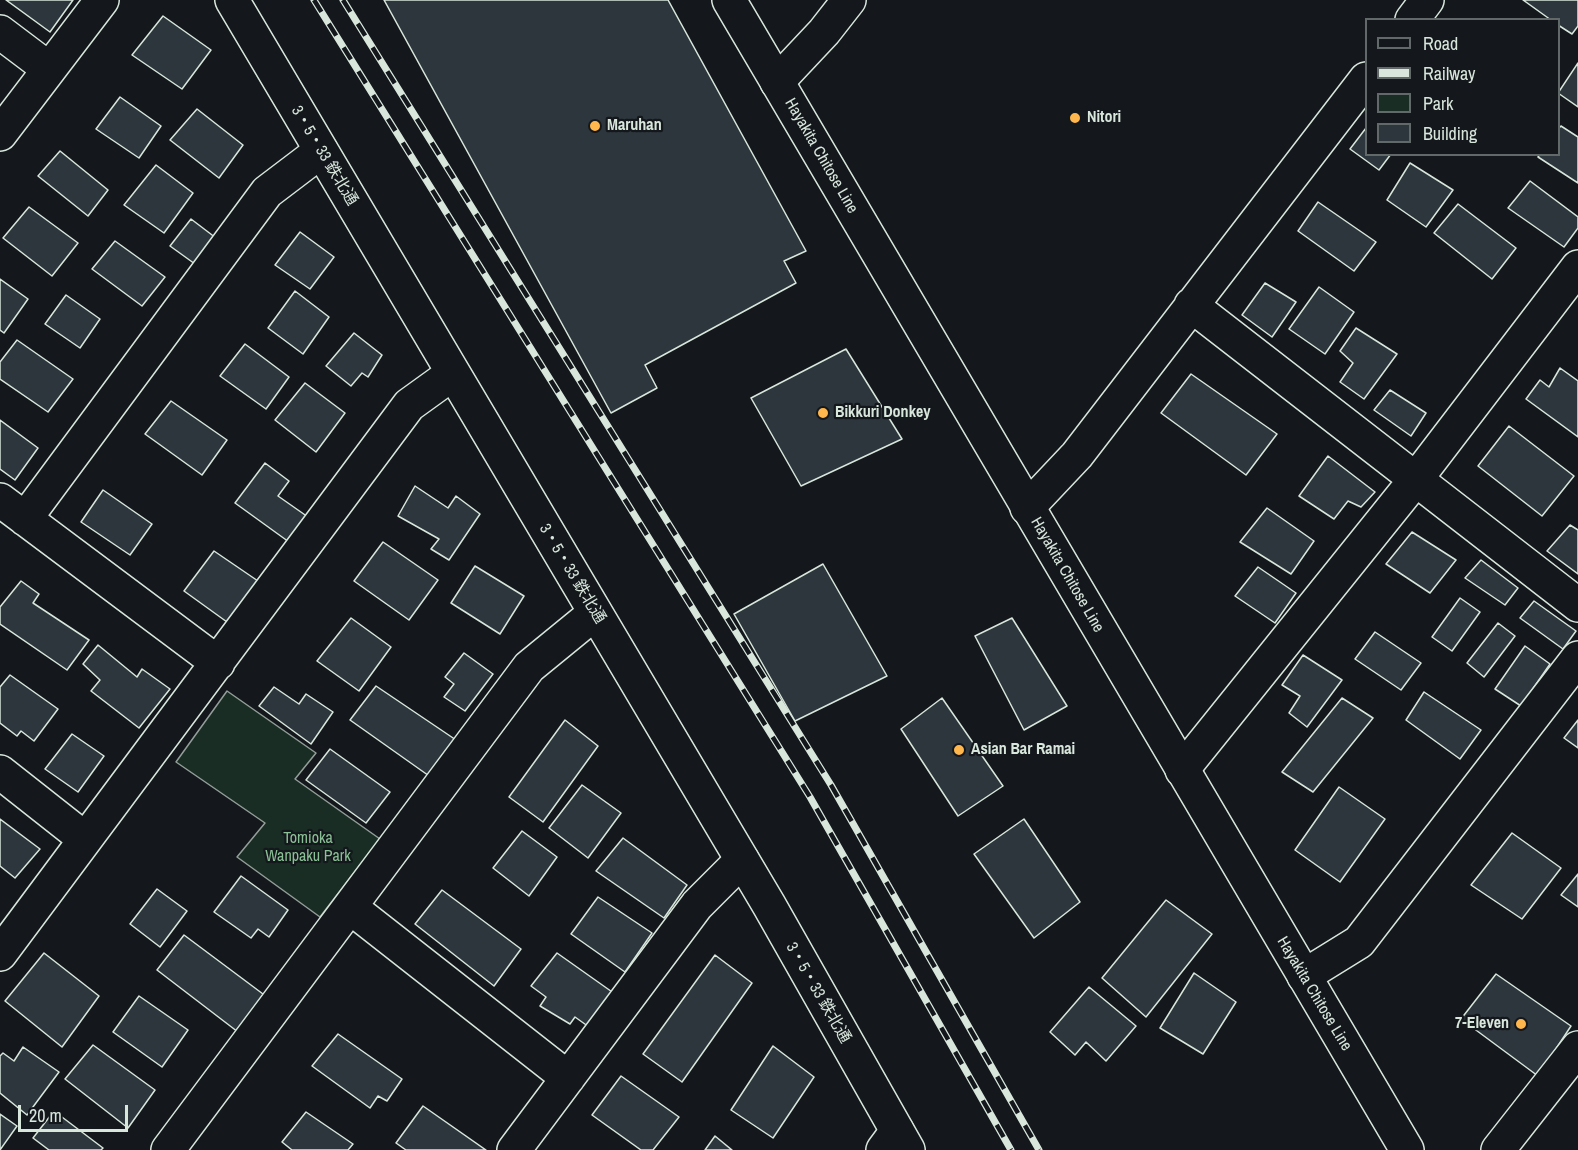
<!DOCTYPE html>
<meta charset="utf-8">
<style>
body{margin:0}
#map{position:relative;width:1578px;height:1150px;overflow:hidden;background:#14181c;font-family:"Archivo Narrow",sans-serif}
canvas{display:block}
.legend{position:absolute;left:1365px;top:18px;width:195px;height:138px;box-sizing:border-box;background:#14181c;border:2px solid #626a69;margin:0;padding:8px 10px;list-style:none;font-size:18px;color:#d8e6dc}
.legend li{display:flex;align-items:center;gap:12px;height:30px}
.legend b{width:30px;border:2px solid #626a69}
.scale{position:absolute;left:18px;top:1105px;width:110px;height:27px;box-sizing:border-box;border:3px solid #d8e6dc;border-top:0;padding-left:8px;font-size:18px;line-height:21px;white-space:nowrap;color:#d8e6dc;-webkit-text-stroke:4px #14181c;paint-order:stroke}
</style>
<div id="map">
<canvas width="1578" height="1150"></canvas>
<ul class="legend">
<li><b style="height:8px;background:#14181c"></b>Road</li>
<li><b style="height:8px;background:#d8e6dc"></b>Railway</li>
<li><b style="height:16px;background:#1a2d24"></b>Park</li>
<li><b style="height:16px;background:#2c363c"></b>Building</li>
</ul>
<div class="scale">20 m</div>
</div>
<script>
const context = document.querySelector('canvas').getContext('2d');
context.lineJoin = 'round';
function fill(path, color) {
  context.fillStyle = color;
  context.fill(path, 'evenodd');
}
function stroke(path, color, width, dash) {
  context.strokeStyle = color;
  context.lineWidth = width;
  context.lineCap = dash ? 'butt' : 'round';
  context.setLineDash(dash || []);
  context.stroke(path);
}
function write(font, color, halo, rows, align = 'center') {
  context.font = font + ' "Archivo Narrow","Noto Sans JP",sans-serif';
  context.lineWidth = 4.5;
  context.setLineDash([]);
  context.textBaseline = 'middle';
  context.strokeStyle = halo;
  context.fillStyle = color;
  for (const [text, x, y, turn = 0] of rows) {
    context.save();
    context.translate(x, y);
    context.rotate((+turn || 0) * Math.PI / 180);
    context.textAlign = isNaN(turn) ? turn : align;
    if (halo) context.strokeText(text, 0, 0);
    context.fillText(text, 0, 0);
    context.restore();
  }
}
const green = new Path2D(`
 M 227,691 L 316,753 L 295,779 L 380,839 L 320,917 L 237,857 L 265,823 L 176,762 Z`);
fill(green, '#1a2d24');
stroke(green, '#939e99', 1.5);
const building = new Path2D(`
 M 6,0 L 73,0 L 50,32 Z
 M 384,0 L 668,0 L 806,251 L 784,261 L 796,283 L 645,365 L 657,388 L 611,413 Z
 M 1523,0 L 1578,0 L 1578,26 L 1572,34 L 1558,25 L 1558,20 L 1551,20 Z
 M 163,16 L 211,50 L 182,89 L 132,55 Z
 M 1578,63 L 1578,107 L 1558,93 Z
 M 120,97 L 161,126 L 139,158 L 96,129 Z
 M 197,109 L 243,145 L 219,178 L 170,140 Z
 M 1561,126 L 1578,137 L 1578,183 L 1538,157 L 1540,154 L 1558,154 L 1558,129 Z
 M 1366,128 L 1366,154 L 1391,154 L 1379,170 L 1350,149 Z
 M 60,151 L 108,190 L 88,216 L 38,176 Z
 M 1410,163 L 1453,190 L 1426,227 L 1387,200 Z
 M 156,165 L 193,193 L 164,233 L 124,205 Z
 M 1530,181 L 1578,217 L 1578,228 L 1564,247 L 1508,208 Z
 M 1318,202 L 1376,242 L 1354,271 L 1298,231 Z
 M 1458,204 L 1516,248 L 1492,279 L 1434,233 Z
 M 29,207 L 78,243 L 52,276 L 3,238 Z
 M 191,219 L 216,238 L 195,264 L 170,246 Z
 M 300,232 L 334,257 L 310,289 L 275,265 Z
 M 115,241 L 165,277 L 142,306 L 92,269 Z
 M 0,279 L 28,299 L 4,333 L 0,330 Z
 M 1265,283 L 1296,302 L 1272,337 L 1242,315 Z
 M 1319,287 L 1354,312 L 1325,354 L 1289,329 Z
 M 295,291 L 329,317 L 303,354 L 268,328 Z
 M 66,295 L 100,319 L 80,348 L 45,324 Z
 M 1356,328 L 1397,354 L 1364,399 L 1340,382 L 1353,363 L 1340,351 Z
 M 354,333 L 382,355 L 368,377 L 362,373 L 351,386 L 326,366 Z
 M 17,340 L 73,379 L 48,412 L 0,379 L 0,362 Z
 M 245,344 L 289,377 L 266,409 L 220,376 Z
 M 846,349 L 902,439 L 801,486 L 751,398 Z
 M 1560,368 L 1578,381 L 1578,437 L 1526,399 L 1540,380 L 1549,387 Z
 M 1191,374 L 1277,434 L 1246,475 L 1161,413 Z
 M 305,383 L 345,413 L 316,452 L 275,420 Z
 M 1390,390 L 1426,413 L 1411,436 L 1374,410 Z
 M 171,401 L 227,440 L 202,475 L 145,434 Z
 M 0,420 L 38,448 L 15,480 L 0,469 Z
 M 1509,426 L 1574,476 L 1542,516 L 1478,466 Z
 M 1328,456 L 1375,492 L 1361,507 L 1348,501 L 1334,519 L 1299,496 Z
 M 265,463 L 289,481 L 278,496 L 308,517 L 289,542 L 235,503 Z
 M 415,486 L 448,508 L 456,496 L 480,514 L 449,560 L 431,549 L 439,539 L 398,516 Z
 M 103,490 L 152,524 L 130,555 L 81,522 Z
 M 1267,508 L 1314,541 L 1291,574 L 1240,542 Z
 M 1570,525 L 1578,530 L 1578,574 L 1547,551 Z
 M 1412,532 L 1456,560 L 1430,593 L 1386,564 Z
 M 383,542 L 438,580 L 409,620 L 354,581 Z
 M 214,551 L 258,581 L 227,622 L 184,591 Z
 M 1481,560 L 1518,588 L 1505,605 L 1465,578 Z
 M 823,564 L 887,676 L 795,721 L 734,614 Z
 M 475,566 L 524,596 L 500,634 L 451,603 Z
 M 1258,567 L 1296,593 L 1275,623 L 1235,596 Z
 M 21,581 L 39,594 L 33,603 L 89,640 L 67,670 L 0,624 L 0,607 Z
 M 1460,598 L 1480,612 L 1452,651 L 1432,637 Z
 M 1534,601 L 1576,631 L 1563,649 L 1520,618 Z
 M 351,618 L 391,647 L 359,691 L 317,661 Z
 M 1012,618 L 1067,706 L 1024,730 L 975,636 Z
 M 1498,623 L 1515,636 L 1484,677 L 1467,663 Z
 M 1375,632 L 1421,663 L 1401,690 L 1355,659 Z
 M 98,645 L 137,677 L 142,669 L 170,689 L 139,728 L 91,691 L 100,680 L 83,664 Z
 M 1525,646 L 1550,664 L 1521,706 L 1495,689 Z
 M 464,653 L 493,674 L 465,711 L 444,697 L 454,684 L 445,677 Z
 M 1303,655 L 1342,680 L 1307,727 L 1289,713 L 1300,696 L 1282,685 Z
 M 10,675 L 58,709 L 34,741 L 21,731 L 17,736 L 0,723 L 0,687 Z
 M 376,686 L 459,742 L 432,778 L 350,720 Z
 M 274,687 L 299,704 L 306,694 L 333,712 L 311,744 L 259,706 Z
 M 1424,692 L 1481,730 L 1460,759 L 1406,720 Z
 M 942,698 L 1003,786 L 958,816 L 901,729 Z
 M 1342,698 L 1373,718 L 1313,792 L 1282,772 Z
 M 565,720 L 598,746 L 543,822 L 509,797 Z
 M 1578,720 L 1578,748 L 1564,738 Z
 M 72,734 L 104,756 L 78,792 L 45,769 Z
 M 330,749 L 390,792 L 366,823 L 306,780 Z
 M 582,785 L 621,813 L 588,858 L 549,828 Z
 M 1339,787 L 1385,819 L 1340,882 L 1295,850 Z
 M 0,819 L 40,849 L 15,878 L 0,866 Z
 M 1024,819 L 1080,902 L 1034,938 L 974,854 Z
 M 522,831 L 557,857 L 529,896 L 493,868 Z
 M 1512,833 L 1561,868 L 1522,919 L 1471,885 Z
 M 623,838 L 687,885 L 664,918 L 596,871 Z
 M 1578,874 L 1578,907 L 1561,895 Z
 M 241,876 L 288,910 L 269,937 L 258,929 L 251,938 L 214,912 Z
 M 157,889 L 187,911 L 160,947 L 130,924 Z
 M 442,890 L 521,949 L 494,986 L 415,924 Z
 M 598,897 L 652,933 L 625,972 L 571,934 Z
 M 1166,900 L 1212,934 L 1146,1017 L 1102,978 Z
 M 184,935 L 267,997 L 238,1032 L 157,970 Z
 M 44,953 L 99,996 L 62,1047 L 5,1001 Z
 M 557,953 L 615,994 L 589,1027 L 575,1017 L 570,1024 L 540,1006 L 546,997 L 531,986 Z
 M 715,955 L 752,983 L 682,1082 L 643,1054 Z
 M 1194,973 L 1236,1002 L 1203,1054 L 1160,1028 Z
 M 1496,974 L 1571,1026 L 1538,1076 L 1461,1019 Z
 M 1089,987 L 1136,1026 L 1106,1061 L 1086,1042 L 1075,1055 L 1050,1032 Z
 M 139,996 L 188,1030 L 162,1067 L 113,1032 Z
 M 338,1034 L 402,1079 L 387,1101 L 378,1096 L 370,1108 L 312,1066 Z
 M 93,1045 L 155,1090 L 128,1128 L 65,1079 Z
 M 773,1046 L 814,1077 L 773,1138 L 731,1110 Z
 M 23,1047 L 59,1072 L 27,1115 L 0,1093 L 0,1056 L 3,1053 L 14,1061 Z
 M 621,1076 L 679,1117 L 653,1150 L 641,1150 L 592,1115 Z
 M 423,1106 L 486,1150 L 406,1150 L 396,1143 Z
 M 54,1111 L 103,1148 L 101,1150 L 49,1150 L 33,1138 Z
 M 306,1112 L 353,1144 L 348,1150 L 292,1150 L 282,1142 Z
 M 0,1114 L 17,1126 L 0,1150 Z
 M 715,1136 L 732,1150 L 705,1150 Z`);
fill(building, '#2c363c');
stroke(building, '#d8e6dc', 1.5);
const minor = new Path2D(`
 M 1412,20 L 1427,0
 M 0,32 L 49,69
 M 777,82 L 824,32 L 849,0
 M 0,134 L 102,0
 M 1191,305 L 1578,605
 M 0,500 L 218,663
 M 1027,508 L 1077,455 L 1366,79
 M 25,519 L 267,192 L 321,151
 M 1182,770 L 1416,479 L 1578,267
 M 0,772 L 85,839
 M 350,907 L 568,1078
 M 0,954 L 409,405 L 452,374
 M 1304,976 L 1359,942 L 1578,658
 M 168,1150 L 529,667 L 595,613
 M 514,1150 L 697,905 L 742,860
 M 883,1150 L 897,1131
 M 1498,1150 L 1578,1048`);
const tertiary = new Path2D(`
 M 232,0 L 769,905 L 908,1150`);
const secondary = new Path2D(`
 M 729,0 L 1407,1150`);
stroke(minor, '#d8e6dc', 36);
stroke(tertiary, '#d8e6dc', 36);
stroke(secondary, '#d8e6dc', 36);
stroke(minor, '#14181c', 33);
stroke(tertiary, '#14181c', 33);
stroke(secondary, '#14181c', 33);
const rail = new Path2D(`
 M 314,0 L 810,797 L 1011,1150
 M 343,0 L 831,785 L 1039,1150`);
stroke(rail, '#d8e6dc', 7);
stroke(rail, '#14181c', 4.5, [14]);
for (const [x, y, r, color] of [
 [1075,118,6,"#ffb74d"],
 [595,126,6,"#ffb74d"],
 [823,413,6,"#ffb74d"],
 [959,750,6,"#ffb74d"],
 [1521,1024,6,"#ffb74d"]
]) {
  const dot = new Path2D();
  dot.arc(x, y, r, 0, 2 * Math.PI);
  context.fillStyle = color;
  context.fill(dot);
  stroke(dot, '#14181c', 2);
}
write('bold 16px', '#d8e6dc', '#14181c', [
 ["Nitori",1087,118],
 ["Maruhan",607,126],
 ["Bikkuri Donkey",835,413],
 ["Asian Bar Ramai",971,750],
 ["7-Eleven",1509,1024,"right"]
], 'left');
write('16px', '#d8e6dc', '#14181c', [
 ["3・5・33 鉄北通",324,156,59],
 ["Hayakita Chitose Line",821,156,60],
 ["3・5・33 鉄北通",572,574,59],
 ["Hayakita Chitose Line",1067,575,60],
 ["3・5・33 鉄北通",818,993,60],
 ["Hayakita Chitose Line",1314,994,59]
]);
write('16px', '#8ac095', '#14181c', [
 ["Tomioka",308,839],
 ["Wanpaku Park",308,857]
]);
</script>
